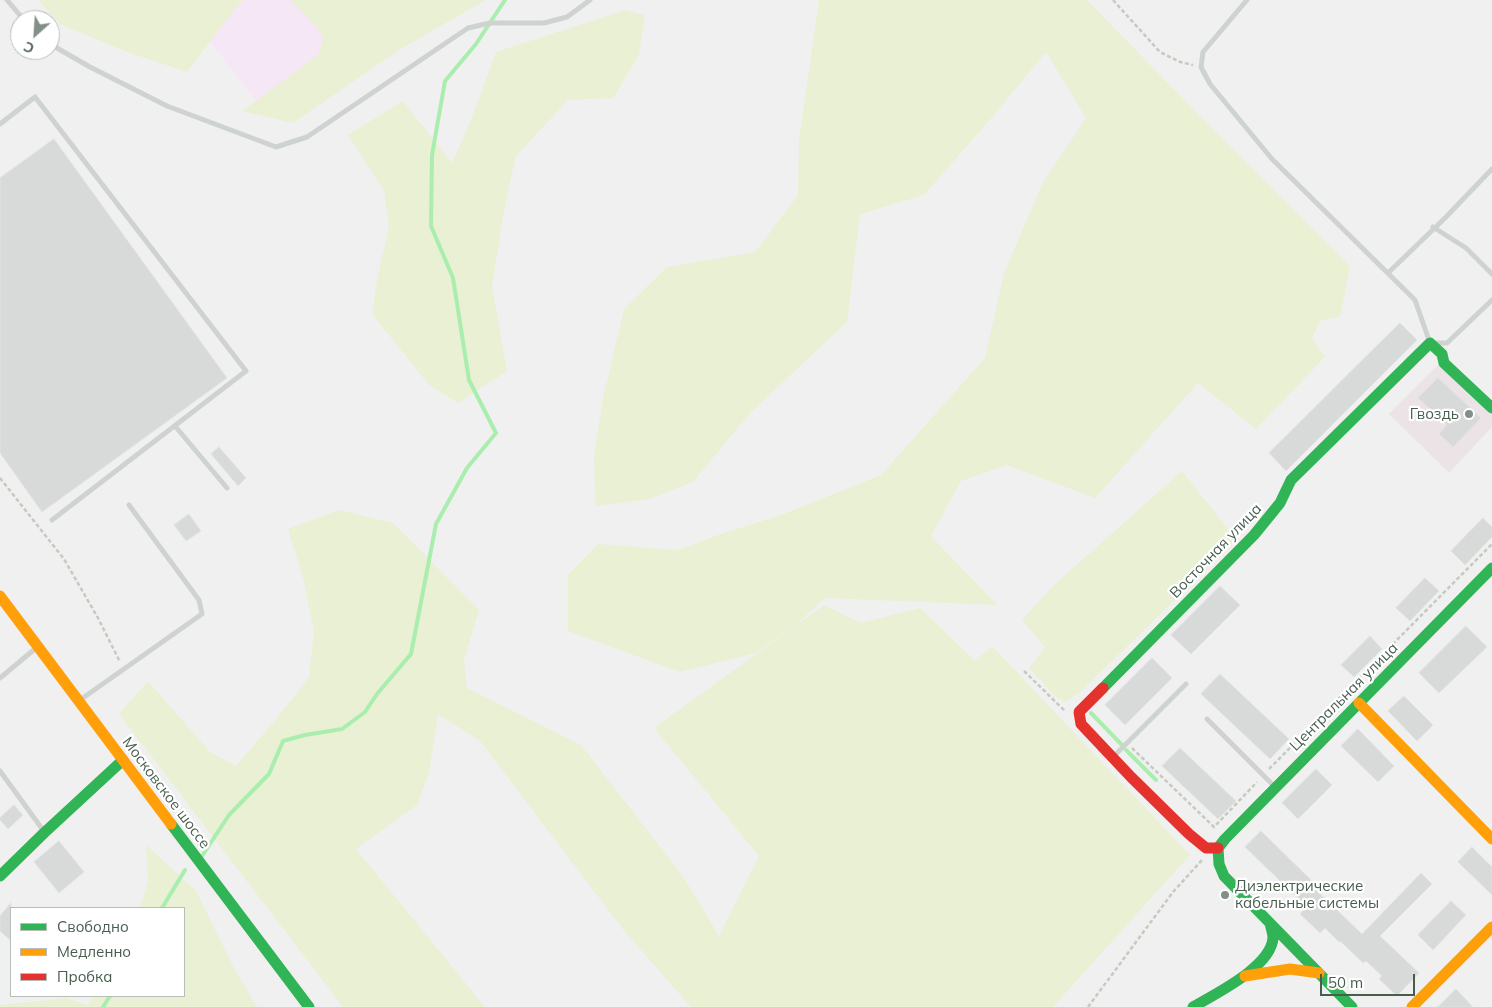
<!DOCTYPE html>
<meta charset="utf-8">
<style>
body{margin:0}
#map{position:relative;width:1492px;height:1007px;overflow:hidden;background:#f1f0f1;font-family:Mulish,sans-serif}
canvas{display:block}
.legend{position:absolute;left:10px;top:907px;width:175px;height:90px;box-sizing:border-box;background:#fff;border:1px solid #b5beb8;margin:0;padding:6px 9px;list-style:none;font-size:15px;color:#475d4e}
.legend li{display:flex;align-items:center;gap:10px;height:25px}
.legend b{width:25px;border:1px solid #b5beb8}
.north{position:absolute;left:10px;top:10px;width:50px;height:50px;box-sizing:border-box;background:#fff;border:1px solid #b5beb8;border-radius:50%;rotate:206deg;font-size:14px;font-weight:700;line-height:20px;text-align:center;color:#475d4e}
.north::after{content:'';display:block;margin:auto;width:18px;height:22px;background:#829087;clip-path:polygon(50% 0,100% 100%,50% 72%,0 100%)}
.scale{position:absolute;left:1320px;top:974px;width:95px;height:22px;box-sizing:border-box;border:2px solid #475d4e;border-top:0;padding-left:6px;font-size:15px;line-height:18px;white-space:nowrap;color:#475d4e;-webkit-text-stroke:4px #fff;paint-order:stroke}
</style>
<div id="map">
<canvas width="1492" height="1007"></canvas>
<ul class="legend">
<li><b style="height:6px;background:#30b455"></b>Свободно</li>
<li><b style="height:6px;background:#ff9f0a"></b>Медленно</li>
<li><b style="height:6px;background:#e5322d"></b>Пробка</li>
</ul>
<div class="north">С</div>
<div class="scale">50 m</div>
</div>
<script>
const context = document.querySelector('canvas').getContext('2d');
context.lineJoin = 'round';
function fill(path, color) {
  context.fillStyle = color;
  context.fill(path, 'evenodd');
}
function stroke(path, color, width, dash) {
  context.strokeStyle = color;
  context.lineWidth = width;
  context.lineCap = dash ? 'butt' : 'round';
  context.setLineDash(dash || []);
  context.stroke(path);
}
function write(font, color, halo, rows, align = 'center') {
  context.font = font + ' Mulish,sans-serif';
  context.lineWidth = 4.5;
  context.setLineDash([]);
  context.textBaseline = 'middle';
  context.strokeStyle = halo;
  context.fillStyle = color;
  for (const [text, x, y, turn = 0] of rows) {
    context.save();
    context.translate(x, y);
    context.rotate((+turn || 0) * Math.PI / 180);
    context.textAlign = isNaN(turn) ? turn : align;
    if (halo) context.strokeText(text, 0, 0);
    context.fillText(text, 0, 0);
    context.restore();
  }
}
fill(new Path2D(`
 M 1440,363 L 1492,412 L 1492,427 L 1449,473 L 1389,414 Z`), '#ece3e7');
fill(new Path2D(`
 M 178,0 L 417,0 L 262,109 Z`), '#f6e7f6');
fill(new Path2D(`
 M 38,0 L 244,0 L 239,4 L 187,72 L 127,52 L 60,24 Z
 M 290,0 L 486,0 L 399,50 L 293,123 L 242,111 L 318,55 L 323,39 L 317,27 Z
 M 819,0 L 1087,0 L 1193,109 L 1350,266 L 1340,317 L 1320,321 L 1312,338 L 1325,357 L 1256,429 L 1198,383 L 1095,498 L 1007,465 L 961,481 L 931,536 L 997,605 L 824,598 L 798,623 L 756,653 L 680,672 L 568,631 L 568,575 L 598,544 L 678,550 L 721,534 L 781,515 L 881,475 L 985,358 L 1004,273 L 1042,184 L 1086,118 L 1046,52 L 993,116 L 924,195 L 860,214 L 847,322 L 749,414 L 693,482 L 649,499 L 595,506 L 594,456 L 603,398 L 624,309 L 667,267 L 755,252 L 798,195 L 799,140 Z
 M 625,10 L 645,15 L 639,55 L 613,98 L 568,100 L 516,156 L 506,199 L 492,286 L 507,371 L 458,403 L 429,385 L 372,314 L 377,280 L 389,225 L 384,191 L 348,135 L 403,101 L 452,163 L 471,120 L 496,52 Z
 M 1182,471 L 1237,540 L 1079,693 L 1065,702 L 1056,697 L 1029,668 L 1045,647 L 1022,620 L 1054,585 Z
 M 339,510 L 393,523 L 479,610 L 464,660 L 467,688 L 581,745 L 682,875 L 719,936 L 759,856 L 654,728 L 824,605 L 861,623 L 920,608 L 975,661 L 992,646 L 1190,855 L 1053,1007 L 691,1007 L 625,932 L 480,741 L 438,714 L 429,773 L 417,805 L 356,849 L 485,1007 L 343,1007 L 119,714 L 148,681 L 209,751 L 236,766 L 277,718 L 309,677 L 314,631 L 302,574 L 288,529 Z
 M 146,845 L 196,891 L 235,970 L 257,1007 L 0,1007 L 0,1005 L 67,998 L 87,1005 L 94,996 L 184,996 L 184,908 L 140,908 L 148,882 Z`), '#e9f0d4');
stroke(new Path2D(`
 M 1091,713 L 1121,744
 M 1126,750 L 1156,780
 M 202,856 L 229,815 L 269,774 L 283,741 L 305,735 L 342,729 L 365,712 L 377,694 L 411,654 L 436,524 L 467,468 L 496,433 L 469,380 L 453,278 L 431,226 L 432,155 L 445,81 L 476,44 L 505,0
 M 162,908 L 185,870
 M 103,1007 L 110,996`), '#a9eeae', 4);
const building = new Path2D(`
 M 54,139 L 227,378 L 42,512 L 0,453 L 0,178 Z
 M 1400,323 L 1417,340 L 1286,471 L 1269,453 Z
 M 1438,378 L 1481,418 L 1453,447 L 1439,434 L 1447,425 L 1418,398 Z
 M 219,447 L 246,478 L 238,486 L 211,454 Z
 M 189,514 L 201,531 L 186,541 L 174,525 Z
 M 1483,518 L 1492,527 L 1492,537 L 1465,565 L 1451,551 Z
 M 1425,578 L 1439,591 L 1410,621 L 1396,608 Z
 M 1220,586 L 1240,605 L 1191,654 L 1171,635 Z
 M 1466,626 L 1487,647 L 1439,693 L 1419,673 Z
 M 1370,636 L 1382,649 L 1354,677 L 1341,665 Z
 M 1152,658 L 1172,678 L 1125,725 L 1105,705 Z
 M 1220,674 L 1289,739 L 1270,759 L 1201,694 Z
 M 1404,696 L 1433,725 L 1417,741 L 1388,711 Z
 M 1358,729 L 1394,766 L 1378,782 L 1341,746 Z
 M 1180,748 L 1236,801 L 1218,819 L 1162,766 Z
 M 1316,769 L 1332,785 L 1298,819 L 1282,803 Z
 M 14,805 L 23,815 L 8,829 L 0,820 L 0,818 Z
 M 1261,831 L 1311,880 L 1309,883 L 1362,934 L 1421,873 L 1432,884 L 1380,936 L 1419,973 L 1397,996 L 1379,979 L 1382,976 L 1366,961 L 1363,963 L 1340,941 L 1339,942 L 1325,928 L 1320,933 L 1300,914 L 1307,907 L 1245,847 Z
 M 59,841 L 84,872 L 59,893 L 34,862 Z
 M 1472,847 L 1492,867 L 1492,895 L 1458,862 Z
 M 1451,901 L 1466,915 L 1433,950 L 1418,935 Z
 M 11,903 L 11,941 L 0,931 L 0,916 Z
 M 1456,989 L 1473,1007 L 1438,1007 Z`);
fill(building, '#d8dad9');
stroke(building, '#e2e3e3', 1);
stroke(new Path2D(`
 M 1113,0 L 1160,52 L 1180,62 L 1193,65
 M 0,478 L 64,559 L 98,618 L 120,662
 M 1024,671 L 1066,712
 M 1132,748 L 1214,827 L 1257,782
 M 1269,769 L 1492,544
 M 1088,1007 L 1173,892 L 1202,860`), '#c4cbbe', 2.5, [4, 2.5]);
stroke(new Path2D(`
 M 7,0 L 24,20
 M 1247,0 L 1203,52 L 1201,67 L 1210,84 L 1272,159 L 1415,300 L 1430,343 L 1447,343 L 1492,300
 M 50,44 L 90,67 L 167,106 L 276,147 L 307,137 L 468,28 L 490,23 L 544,23 L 567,17 L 590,0
 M 0,124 L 35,97 L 246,371 L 52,520
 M 1433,227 L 1466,248 L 1492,274
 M 1388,273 L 1446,217 L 1492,169
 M 175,426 L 227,488
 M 0,678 L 36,648
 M 80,700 L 202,614 L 199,600 L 129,505
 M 1207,719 L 1275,787
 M 1114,756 L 1186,684
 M 0,771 L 43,830`), '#ced3d0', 5);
stroke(new Path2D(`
 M 1103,688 L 1254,535 L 1280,503 L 1291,480 L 1430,343 L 1442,354 L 1444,363 L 1492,408
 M 171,824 L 309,1007
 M 1218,848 L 1225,839 L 1492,568
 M 1218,848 L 1219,864 L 1224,876 L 1352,1007
 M 0,876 L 44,833 L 123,760
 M 1193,1007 C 1215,994 1271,967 1273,938 C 1273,933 1271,928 1270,923`), '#30b455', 11);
stroke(new Path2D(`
 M 0,596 L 171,824
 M 1359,703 L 1492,839
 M 1245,976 L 1290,969 L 1319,973
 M 1412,1007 L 1492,927`), '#ff9f0a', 11);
stroke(new Path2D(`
 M 1103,688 L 1079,712 L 1081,724 L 1131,777 L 1189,834 L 1206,848 L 1218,848`), '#e5322d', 11);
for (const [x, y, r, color] of [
 [1469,414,5,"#829087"],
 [1225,895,5,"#829087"]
]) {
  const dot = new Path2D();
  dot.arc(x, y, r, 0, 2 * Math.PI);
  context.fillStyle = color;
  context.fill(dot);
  stroke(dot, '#fff', 2);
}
write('15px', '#475d4e', '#fff', [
 ["Гвоздь",1459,414],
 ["Диэлектрические",1235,886,"left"],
 ["кабельные системы",1235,903,"left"]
], 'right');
write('15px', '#475d4e', '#fff', [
 ["Восточная улица",1216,551,-46],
 ["Центральная улица",1344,697,-45],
 ["Московское шоссе",166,793,53]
]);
</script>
